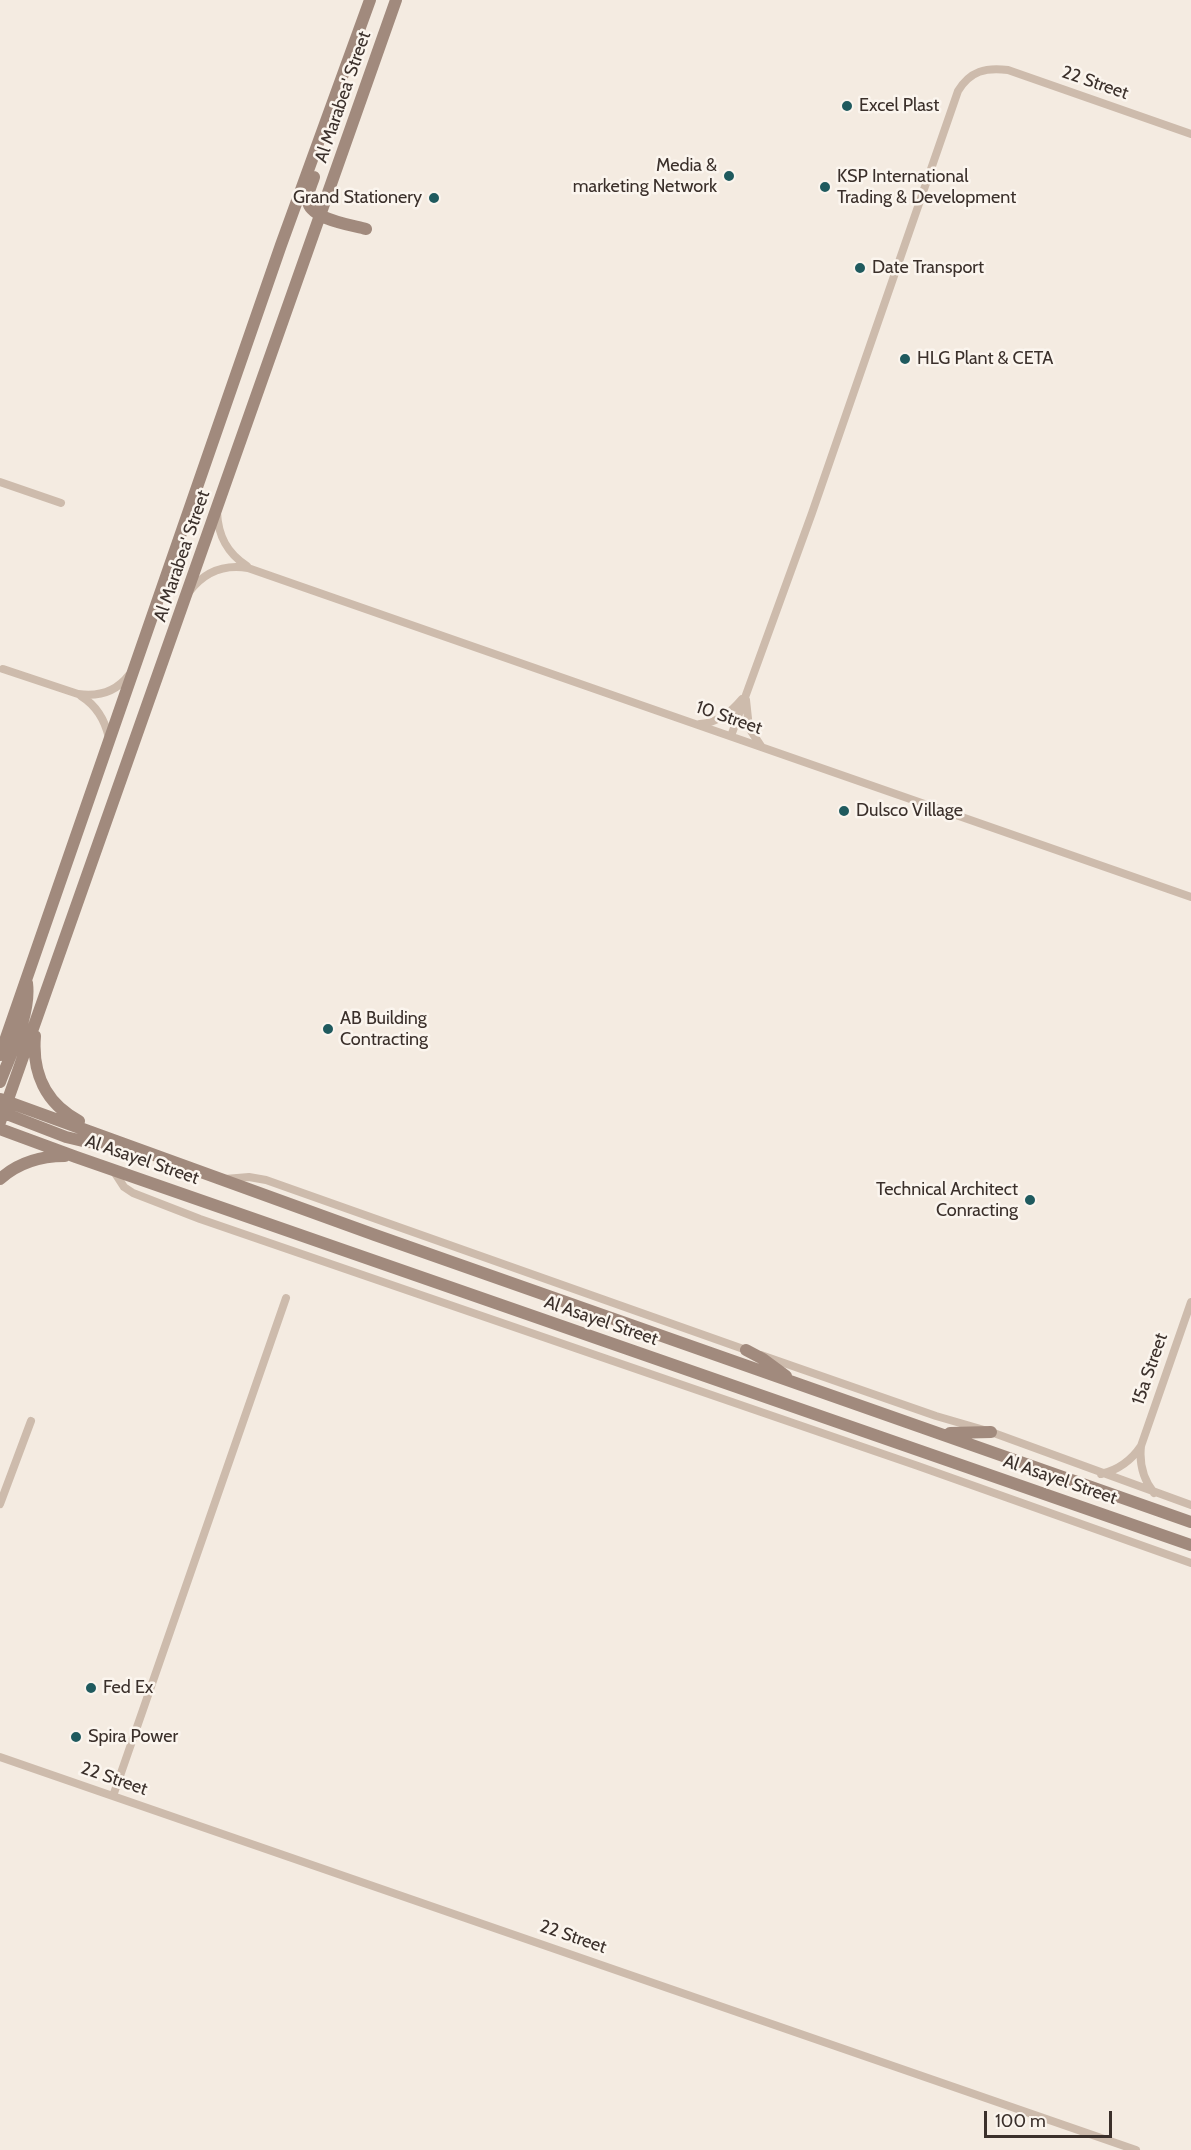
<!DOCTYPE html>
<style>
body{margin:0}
#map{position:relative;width:1191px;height:2150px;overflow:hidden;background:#f4ebe1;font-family:Cabin,sans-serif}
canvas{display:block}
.scale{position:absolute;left:984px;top:2111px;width:128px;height:27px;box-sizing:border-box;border:3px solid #3b302b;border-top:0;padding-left:8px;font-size:18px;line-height:21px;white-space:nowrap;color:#3b302b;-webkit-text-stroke:4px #fbf5ee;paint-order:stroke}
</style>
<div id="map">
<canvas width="1191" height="2150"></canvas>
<div class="scale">100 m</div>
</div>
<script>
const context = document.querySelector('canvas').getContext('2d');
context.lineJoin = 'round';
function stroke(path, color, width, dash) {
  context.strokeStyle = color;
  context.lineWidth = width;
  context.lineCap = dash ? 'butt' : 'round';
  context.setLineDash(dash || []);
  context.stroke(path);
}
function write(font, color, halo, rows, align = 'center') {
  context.font = font + ' Cabin,sans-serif';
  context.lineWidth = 5;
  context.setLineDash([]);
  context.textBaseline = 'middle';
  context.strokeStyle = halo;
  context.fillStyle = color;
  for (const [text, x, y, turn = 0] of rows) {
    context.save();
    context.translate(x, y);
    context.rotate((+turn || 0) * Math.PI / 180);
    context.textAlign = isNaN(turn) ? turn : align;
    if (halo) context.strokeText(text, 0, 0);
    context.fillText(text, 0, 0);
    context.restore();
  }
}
stroke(new Path2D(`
 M 0,482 L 61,503
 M 217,512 C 218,536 227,553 247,566
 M 189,592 C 204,572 224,564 248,568 L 1191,897
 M 3,669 L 78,694 C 99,697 116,692 129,675
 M 81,696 C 97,706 105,720 109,738
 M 746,700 L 749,728 L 761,746
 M 700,724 C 719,722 730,713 742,699
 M 731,736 L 812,513 L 958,91 C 970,71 986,67 1008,70 L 1191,134
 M 113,1170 L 124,1187 L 133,1193 L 200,1219 L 918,1466 L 1191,1563
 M 225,1179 L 249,1177 L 266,1180 L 749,1351
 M 761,1355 L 936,1416 L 991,1432 L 1191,1505
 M 1101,1474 C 1118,1470 1131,1461 1141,1446
 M 1154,1493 C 1143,1479 1139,1464 1141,1446 L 1191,1302
 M 0,1504 L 31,1421
 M 0,1757 L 1136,2150
 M 113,1796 L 286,1298`), '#cdbbac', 8);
stroke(new Path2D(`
 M 314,177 C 312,184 307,193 308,201 C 309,219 352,225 366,229
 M 35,1036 C 32,1072 45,1103 79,1121
 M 0,1055 L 281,245 L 370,0
 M 0,1082 C 11,1053 31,1014 27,983
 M 0,1099 L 375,1235 L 1191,1522
 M 0,1114 L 9,1115 L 66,1137 L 87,1142 L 112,1143
 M 0,1122 L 396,0
 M 0,1129 L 76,1157 L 1191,1545
 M 0,1179 C 19,1162 40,1156 65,1156
 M 746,1350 L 763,1359 L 786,1376
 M 950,1433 L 991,1432`), '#a18a7d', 12);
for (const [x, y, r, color] of [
 [847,106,6,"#1f5a5e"],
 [729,176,6,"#1f5a5e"],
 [825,187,6,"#1f5a5e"],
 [434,198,6,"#1f5a5e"],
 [860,268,6,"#1f5a5e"],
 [905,359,6,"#1f5a5e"],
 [844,811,6,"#1f5a5e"],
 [328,1029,6,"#1f5a5e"],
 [1030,1200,6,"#1f5a5e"],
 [91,1688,6,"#1f5a5e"],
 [76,1737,6,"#1f5a5e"]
]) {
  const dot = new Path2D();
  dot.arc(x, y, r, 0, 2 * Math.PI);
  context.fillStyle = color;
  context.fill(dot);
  stroke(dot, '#fbf5ee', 2);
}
write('18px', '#3b302b', '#fbf5ee', [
 ["22 Street",1095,83,19],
 ["Al Marabea' Street",343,97,-71],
 ["Al Marabea' Street",182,556,-71],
 ["10 Street",729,718,19],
 ["Al Asayel Street",142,1160,19],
 ["Al Asayel Street",601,1321,19],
 ["15a Street",1150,1369,-71],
 ["Al Asayel Street",1060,1480,19],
 ["22 Street",114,1779,19],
 ["22 Street",573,1937,19]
]);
write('18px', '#3b302b', '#fbf5ee', [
 ["Excel Plast",859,106],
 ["Media &",717,166,"right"],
 ["marketing Network",717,187,"right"],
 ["KSP International",837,177],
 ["Trading & Development",837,198],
 ["Grand Stationery",422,198,"right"],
 ["Date Transport",872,268],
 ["HLG Plant & CETA",917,359],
 ["Dulsco Village",856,811],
 ["AB Building",340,1019],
 ["Contracting",340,1040],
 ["Technical Architect",1018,1190,"right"],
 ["Conracting",1018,1211,"right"],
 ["Fed Ex",103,1688],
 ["Spira Power",88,1737]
], 'left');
</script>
